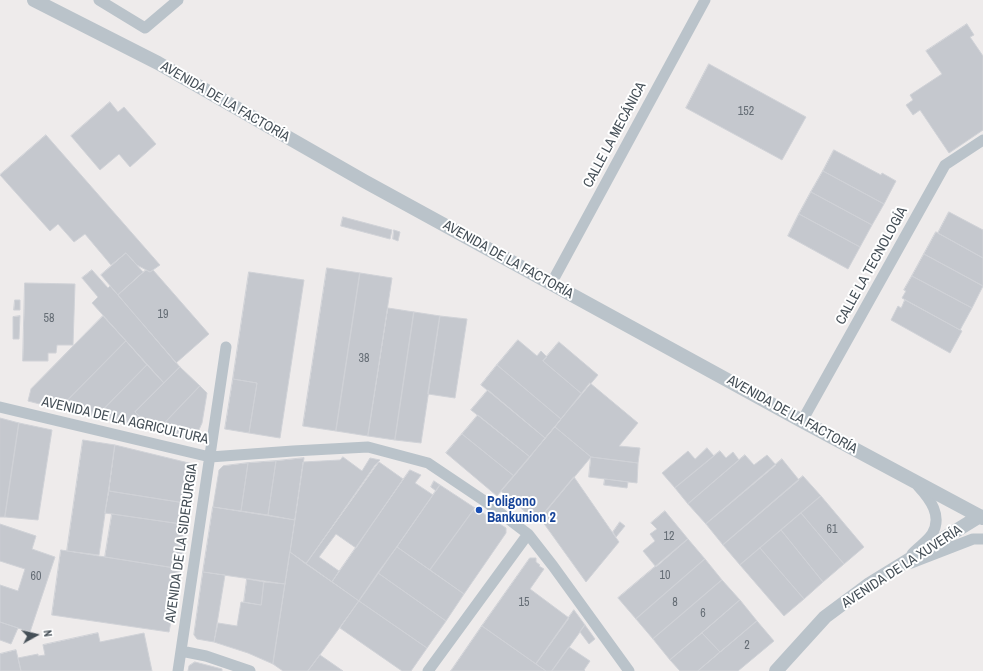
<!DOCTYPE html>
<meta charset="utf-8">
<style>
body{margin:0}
#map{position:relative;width:983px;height:671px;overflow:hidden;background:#eeebeb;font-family:"Archivo Narrow",sans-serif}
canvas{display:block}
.north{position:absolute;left:16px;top:615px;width:40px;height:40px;-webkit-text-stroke:3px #fff;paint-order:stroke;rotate:82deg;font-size:11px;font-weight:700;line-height:16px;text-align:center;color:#454f57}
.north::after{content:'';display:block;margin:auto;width:14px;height:18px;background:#454f57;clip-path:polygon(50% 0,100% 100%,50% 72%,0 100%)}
</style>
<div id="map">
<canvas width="983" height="671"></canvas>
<div class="north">N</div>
</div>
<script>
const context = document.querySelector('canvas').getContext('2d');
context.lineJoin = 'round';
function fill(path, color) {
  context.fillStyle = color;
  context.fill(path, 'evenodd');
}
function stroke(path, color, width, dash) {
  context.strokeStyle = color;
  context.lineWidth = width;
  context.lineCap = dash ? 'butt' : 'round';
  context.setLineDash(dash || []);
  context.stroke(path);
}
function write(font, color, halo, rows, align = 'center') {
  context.font = font + ' "Archivo Narrow",sans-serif';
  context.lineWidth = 4;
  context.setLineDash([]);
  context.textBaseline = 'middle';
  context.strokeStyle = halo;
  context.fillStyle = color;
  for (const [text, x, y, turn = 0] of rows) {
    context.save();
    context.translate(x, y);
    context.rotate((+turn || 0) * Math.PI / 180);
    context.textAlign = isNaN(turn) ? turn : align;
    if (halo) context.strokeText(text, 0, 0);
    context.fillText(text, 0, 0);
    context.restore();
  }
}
const building = new Path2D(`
 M 967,24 L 974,35 L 970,37 L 983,56 L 983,130 L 949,153 L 920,110 L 913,115 L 906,105 L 913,100 L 910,95 L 942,74 L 926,51 Z
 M 709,64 L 806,117 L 782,160 L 686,108 Z
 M 110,102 L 118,112 L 124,107 L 156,144 L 130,167 L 119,154 L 100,170 L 71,136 Z
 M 46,135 L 160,265 L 150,272 L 137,265 L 126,253 L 111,265 L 85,234 L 74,242 L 58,224 L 50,231 L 0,175 Z
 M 834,150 L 881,175 L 882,173 L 896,181 L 884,204 L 823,171 Z
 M 823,171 L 884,204 L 872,225 L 811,192 Z
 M 811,192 L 872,225 L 860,247 L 799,214 Z
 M 949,212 L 983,230 L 983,258 L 938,233 Z
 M 799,214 L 860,247 L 848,269 L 788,236 Z
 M 343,217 L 392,230 L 390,239 L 341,226 Z
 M 394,230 L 400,232 L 398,241 L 393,239 Z
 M 936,232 L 983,258 L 983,286 L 924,254 Z
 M 126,253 L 143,272 L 118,295 L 101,275 Z
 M 924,254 L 983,286 L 972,308 L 912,276 Z
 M 327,268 L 360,273 L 336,431 L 303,426 Z
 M 92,270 L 108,288 L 110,286 L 180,367 L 164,383 L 92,303 L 98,297 L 82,278 Z
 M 146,270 L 150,272 L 153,270 L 209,334 L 176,363 L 118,295 Z
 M 249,272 L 304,280 L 280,438 L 249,433 L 257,383 L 233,379 Z
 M 360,273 L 392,278 L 368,436 L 336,431 Z
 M 912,276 L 972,308 L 960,330 L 902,298 L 906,291 L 904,290 Z
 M 25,283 L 75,284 L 73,345 L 57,345 L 56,353 L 48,353 L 48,361 L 23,361 Z
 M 15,300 L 20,300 L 20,310 L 14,310 Z
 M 905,300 L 962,331 L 950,353 L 891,320 L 898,306 L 901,308 Z
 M 388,308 L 414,312 L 395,440 L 368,436 Z
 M 414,312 L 440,316 L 421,443 L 395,440 Z
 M 20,316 L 19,339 L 13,339 L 13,317 Z
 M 103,316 L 126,341 L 59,409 L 28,401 L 31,389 Z
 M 440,316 L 467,319 L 455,398 L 428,394 Z
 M 518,340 L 537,356 L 541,351 L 547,357 L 543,361 L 582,394 L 561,419 L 497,365 Z
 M 126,341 L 147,365 L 96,417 L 59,409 Z
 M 559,342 L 598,375 L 582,394 L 543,361 Z
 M 147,365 L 164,383 L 135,412 L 156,432 L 96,417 Z
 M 497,365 L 561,419 L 545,438 L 481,385 Z
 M 180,367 L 200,386 L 156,432 L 135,412 Z
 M 233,379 L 257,383 L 249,433 L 225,429 Z
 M 590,383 L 638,423 L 619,446 L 640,448 L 638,463 L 591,457 L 555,427 Z
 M 200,386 L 207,393 L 202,423 L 198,432 L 192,436 L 184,438 L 156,432 Z
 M 488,390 L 545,438 L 530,457 L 471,410 Z
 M 478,415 L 530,457 L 514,476 L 462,434 Z
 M 0,418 L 19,423 L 5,517 L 0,517 Z
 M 19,423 L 52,430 L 38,520 L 5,517 Z
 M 555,427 L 591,457 L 537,522 L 501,491 Z
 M 462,434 L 514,476 L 497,496 L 446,453 Z
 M 83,440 L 115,445 L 99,555 L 67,551 Z
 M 115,445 L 193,464 L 195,468 L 191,504 L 109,491 Z
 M 707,448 L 714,456 L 675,488 L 662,473 L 688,451 L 695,459 Z
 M 720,451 L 726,458 L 733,452 L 739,460 L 688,504 L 675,488 Z
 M 745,455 L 754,465 L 767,455 L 776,465 L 706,524 L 688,504 Z
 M 343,457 L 362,471 L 370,458 L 380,460 L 375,465 L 306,564 L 290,552 L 303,462 L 340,460 Z
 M 591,457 L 638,463 L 637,483 L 589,477 Z
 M 304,458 L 295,520 L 268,515 L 276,461 Z
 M 782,459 L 799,480 L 723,545 L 706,524 Z
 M 276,461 L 268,515 L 241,511 L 248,463 Z
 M 379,462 L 403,479 L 356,548 L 336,534 L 319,557 L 339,571 L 332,582 L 306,564 Z
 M 248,463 L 241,511 L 213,507 L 219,470 L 223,466 Z
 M 410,470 L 421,475 L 415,483 L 433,495 L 359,601 L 332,582 Z
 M 803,476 L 821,496 L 740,565 L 723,545 Z
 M 574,477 L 619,542 L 586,582 L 540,518 Z
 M 605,479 L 628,482 L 627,488 L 604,485 Z
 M 434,481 L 440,485 L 436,491 L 431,487 Z
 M 440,485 L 475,508 L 430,570 L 397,547 Z
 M 109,491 L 191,504 L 188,525 L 105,513 Z
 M 821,496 L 864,547 L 844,564 L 801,513 Z
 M 213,507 L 295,520 L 285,584 L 203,572 Z
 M 475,508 L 506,528 L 506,533 L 464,594 L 430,570 Z
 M 665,511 L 688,539 L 656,567 L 643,551 L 655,541 L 650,534 L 657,529 L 651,523 Z
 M 801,513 L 844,564 L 823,582 L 781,530 Z
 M 112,514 L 188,525 L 181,569 L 105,557 Z
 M 620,522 L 625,526 L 616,537 L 613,532 Z
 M 0,524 L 36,536 L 32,549 L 55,557 L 30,632 L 0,622 L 0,585 L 18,591 L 25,569 L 0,561 Z
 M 781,530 L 823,582 L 804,599 L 760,548 Z
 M 688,539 L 705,559 L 636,619 L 618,598 Z
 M 397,547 L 464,594 L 446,621 L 378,573 Z
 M 760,548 L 804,599 L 784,616 L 740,565 Z
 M 61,550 L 181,569 L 169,632 L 52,615 Z
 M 290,552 L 359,601 L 308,671 L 283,671 L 273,664 Z
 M 530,558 L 536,558 L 536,562 L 540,565 L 539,566 L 544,569 L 530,589 L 569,618 L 536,664 L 482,626 Z
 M 705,559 L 722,580 L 653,639 L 636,619 Z
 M 203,572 L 225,575 L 214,642 L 197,639 L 194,635 Z
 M 378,573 L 446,621 L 427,648 L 359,601 Z
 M 247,579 L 264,582 L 261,605 L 244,602 Z
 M 722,580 L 740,600 L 670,660 L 653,639 Z
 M 264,582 L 285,584 L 273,664 L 248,653 L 214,642 L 218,623 L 237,626 L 241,602 L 261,605 Z
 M 740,600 L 757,621 L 720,652 L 702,633 Z
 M 359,601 L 427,648 L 411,671 L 402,671 L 340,628 Z
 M 574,610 L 585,625 L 552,671 L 546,671 L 536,664 Z
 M 757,621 L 774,641 L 738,671 L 698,671 Z
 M 0,622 L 18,628 L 11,644 L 0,640 Z
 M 585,625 L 595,639 L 589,644 L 580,632 Z
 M 482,626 L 536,664 L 546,671 L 451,671 Z
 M 98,633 L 100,642 L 144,633 L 152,671 L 21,671 L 18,658 L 38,654 L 38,656 L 45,655 L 43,645 Z
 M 702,633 L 720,652 L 698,671 L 680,671 L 670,660 Z
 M 569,647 L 590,661 L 584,670 L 585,671 L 552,671 Z
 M 16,650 L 21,671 L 0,671 L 0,654 Z
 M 320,655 L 343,671 L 308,671 Z
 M 195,662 L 222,669 L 222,671 L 188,671 L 189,666 Z`);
fill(building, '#c5c8ce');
stroke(building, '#d0d2d7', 1);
stroke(new Path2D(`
 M 99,0 L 145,28 L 178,0
 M 551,284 L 705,0
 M 0,407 L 210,457 L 293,451 L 368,447 L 428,463 L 486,502 L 528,534 L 553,566 L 629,671
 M 802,421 L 945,165 L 983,140
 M 912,554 C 918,547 928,541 932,534 C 943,516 930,499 918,486
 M 911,563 L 973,539 L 983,539
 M 181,651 L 206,656 L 250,671
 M 178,671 L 226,347
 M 428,671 L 528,534`), '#bac3ca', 11);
stroke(new Path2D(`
 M 34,0 L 158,63 L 364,181 L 802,421 L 983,518
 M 776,671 L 825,617 L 868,585 L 980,516`), '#bac3ca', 14);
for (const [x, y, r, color] of [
 [479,510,4,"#1a4fb4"]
]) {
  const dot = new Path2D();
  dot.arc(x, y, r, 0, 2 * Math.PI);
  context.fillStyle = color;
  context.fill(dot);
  stroke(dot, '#fff', 1.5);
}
write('12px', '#656d75', null, [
 ["152",746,112],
 ["19",163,315],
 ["58",49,319],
 ["38",364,359],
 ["61",832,530],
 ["12",669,537],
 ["10",665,576],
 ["60",36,577],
 ["15",524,603],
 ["8",675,603],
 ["6",703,614],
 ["2",747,646]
]);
write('14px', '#454f57', '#fff', [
 ["AVENIDA DE LA FACTORÍA",225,102,30],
 ["CALLE LA MECÁNICA",615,135,-62],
 ["AVENIDA DE LA FACTORÍA",508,260,29],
 ["CALLE LA TECNOLOGÍA",872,266,-61],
 ["AVENIDA DE LA FACTORÍA",792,415,29],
 ["AVENIDA DE LA AGRICULTURA",125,421,13],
 ["AVENIDA DE LA SIDERURGIA",182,543,-82],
 ["AVENIDA DE LA XUVERÍA",902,567,-33]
]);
write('bold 14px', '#164399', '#fff', [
 ["Poligono",487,502],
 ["Bankunion 2",487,518]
], 'left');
</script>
